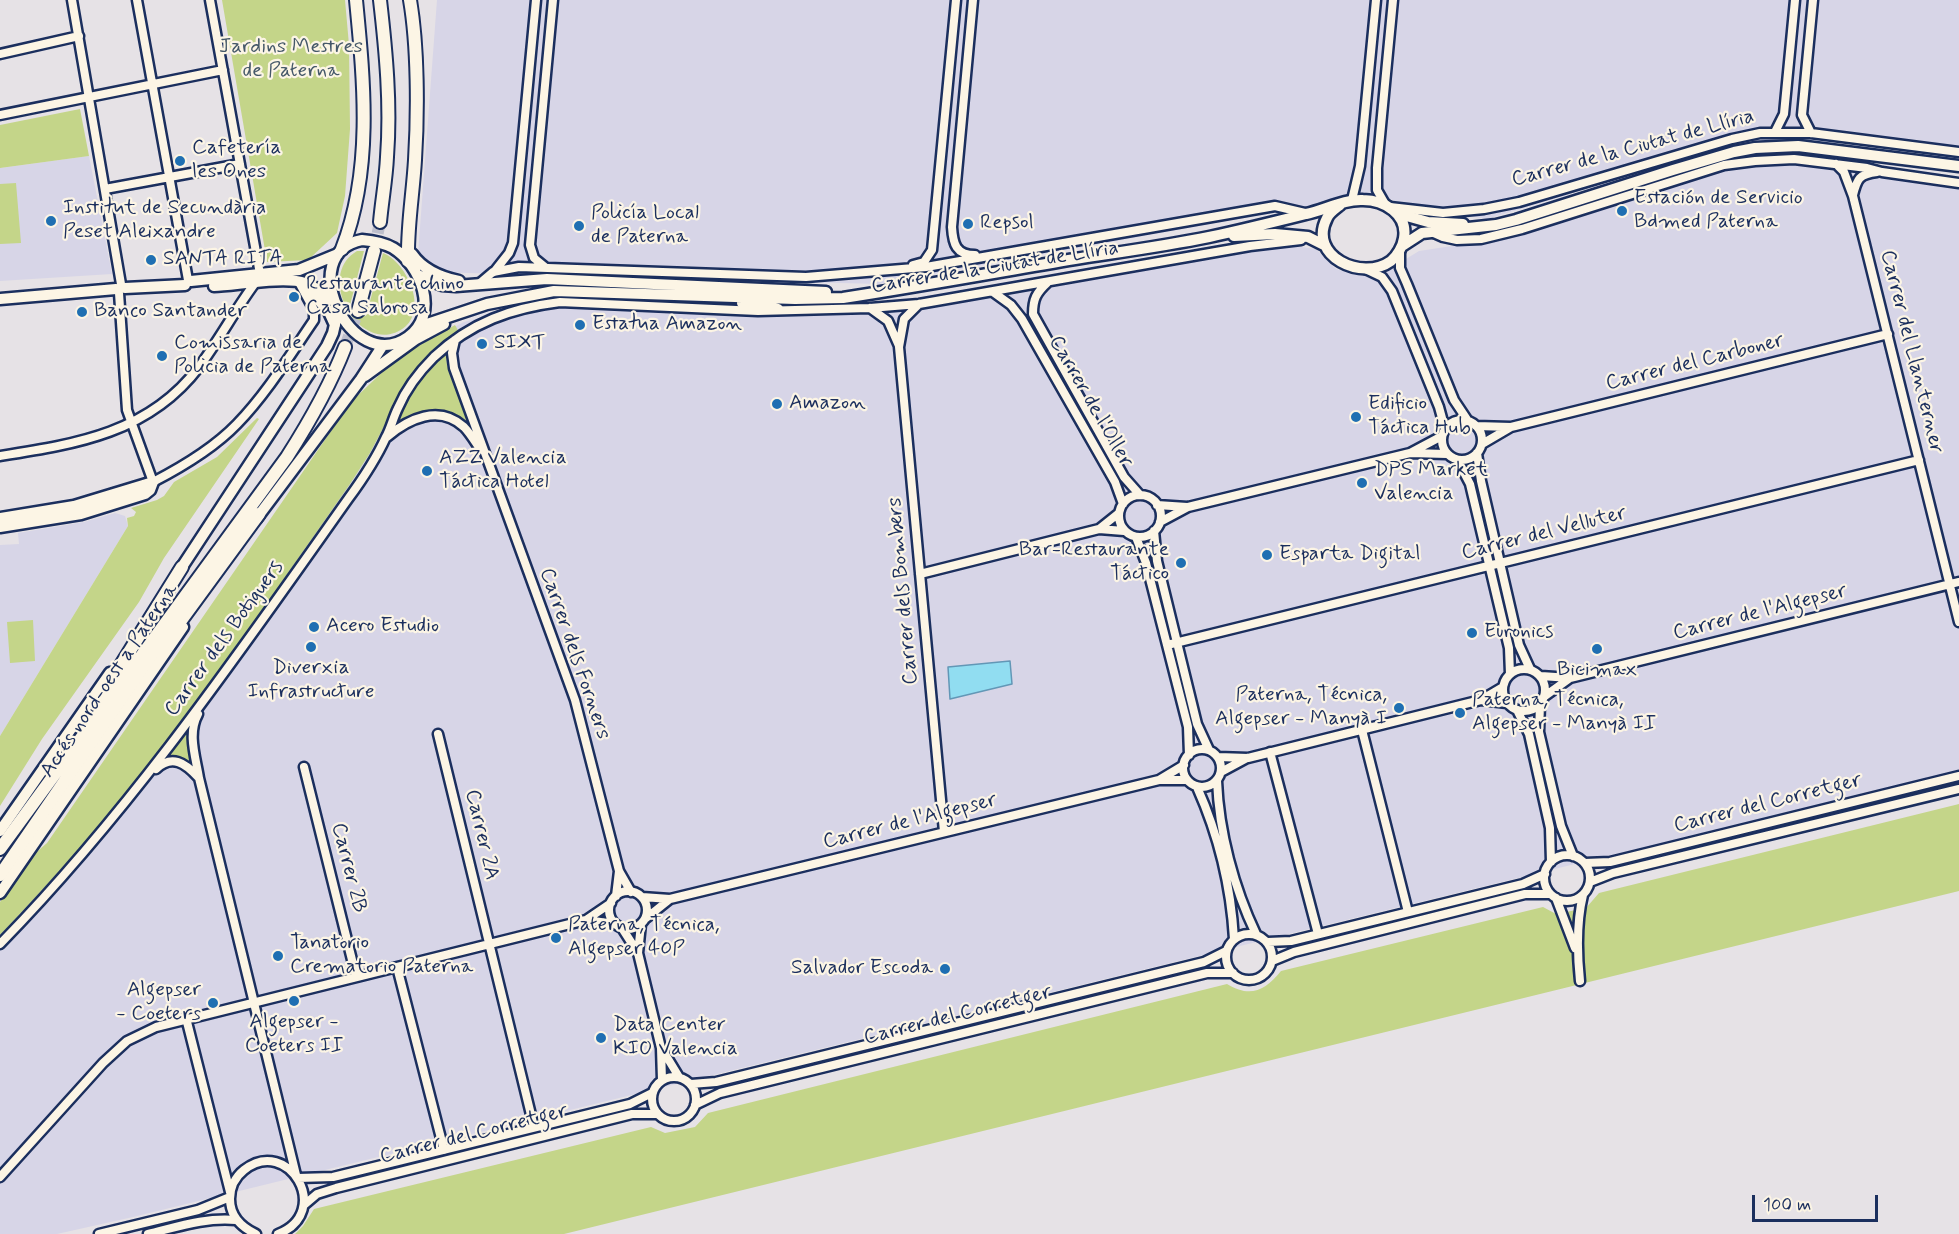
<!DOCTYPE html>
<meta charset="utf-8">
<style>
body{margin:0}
#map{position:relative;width:1959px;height:1234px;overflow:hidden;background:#e6e2e6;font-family:Mynerve,sans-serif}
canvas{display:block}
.scale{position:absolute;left:1752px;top:1195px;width:126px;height:27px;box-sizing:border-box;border:3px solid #1b2f5e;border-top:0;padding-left:8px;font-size:18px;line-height:21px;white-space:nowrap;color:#1b2f5e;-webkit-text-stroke:4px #fcf5e5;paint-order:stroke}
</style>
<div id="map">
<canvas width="1959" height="1234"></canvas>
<div class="scale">100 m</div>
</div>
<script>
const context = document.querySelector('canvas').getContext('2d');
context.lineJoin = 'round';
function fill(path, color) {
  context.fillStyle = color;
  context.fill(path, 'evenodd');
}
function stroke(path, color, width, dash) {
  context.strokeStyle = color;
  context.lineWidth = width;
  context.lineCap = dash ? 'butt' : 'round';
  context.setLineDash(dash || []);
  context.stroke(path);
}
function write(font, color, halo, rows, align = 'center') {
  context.font = font + ' Mynerve,sans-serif';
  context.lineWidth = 4.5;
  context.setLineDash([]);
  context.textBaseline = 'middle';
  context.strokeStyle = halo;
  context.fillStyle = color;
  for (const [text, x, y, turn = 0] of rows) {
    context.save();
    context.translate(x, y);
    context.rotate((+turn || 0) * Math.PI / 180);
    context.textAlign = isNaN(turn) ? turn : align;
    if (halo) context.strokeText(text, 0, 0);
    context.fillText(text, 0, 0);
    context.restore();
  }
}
fill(new Path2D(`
 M 437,0 L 1959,0 L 1959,156 L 1809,140 L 1746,141 L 1487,219 L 1403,205 L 1388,198 L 1348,194 L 1337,201 L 878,284 L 431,272 L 418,254 Z
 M 89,156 L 112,274 L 0,281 L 0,168 Z
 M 1762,156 L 1800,157 L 1959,177 L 1959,770 L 133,1217 L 57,1234 L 0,1234 L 0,921 L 442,333 L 464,322 L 542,301 L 797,307 L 895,302 L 1229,244 L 1256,241 L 1316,249 L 1336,269 L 1368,277 L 1401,262 L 1419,251 L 1472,243 L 1725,161 Z
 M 115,513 L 125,516 L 128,526 L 0,736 L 0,545 L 19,544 L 18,533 L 84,522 Z`), '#d7d5e7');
fill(new Path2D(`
 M 222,0 L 345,0 L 349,45 L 350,129 L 345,196 L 337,233 L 308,260 L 267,262 Z
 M 80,109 L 89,156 L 0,168 L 0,125 Z
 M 16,183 L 21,243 L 0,244 L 0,184 Z
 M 357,251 L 364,251 L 349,309 L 366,316 L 383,253 C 398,259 409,277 413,292 C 416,303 415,318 406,326 C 364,362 312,277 357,251 Z
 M 455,325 L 459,332 L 400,396 L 370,453 L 350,484 C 278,587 208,691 129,789 C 88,840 45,888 0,935 L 0,902 L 32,856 L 47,843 L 351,402 L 397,358 Z
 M 446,353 L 447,365 L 470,425 L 434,411 L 421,412 L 397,421 C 403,397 426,368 446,353 Z
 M 257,418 L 259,419 L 164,558 L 139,602 L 42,739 L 0,806 L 0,736 L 128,526 L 127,518 L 134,516 L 136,512 L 131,508 L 157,500 L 164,496 L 174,482 L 217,457 Z
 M 33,620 L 35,661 L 10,663 L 7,622 Z
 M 187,728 L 187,737 L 191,762 L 179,757 L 166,757 Z
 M 1959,804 L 1959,891 L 564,1234 L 295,1234 L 303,1226 L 314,1209 L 651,1127 L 665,1133 L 695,1127 L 708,1113 L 1227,984 C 1250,998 1265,991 1281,971 L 1543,907 L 1556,914 L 1586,908 L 1599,893 Z`), '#c4d589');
const water = new Path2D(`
 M 1010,661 L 1012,684 L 950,699 L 948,667 Z`);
fill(water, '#91ddf1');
stroke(water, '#6297b6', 1.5);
stroke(new Path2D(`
 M 374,251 L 380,222
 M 345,347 L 358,311`), '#bdbecb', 12, [12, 6]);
const street = new Path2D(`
 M 72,0 L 121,284
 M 137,0 L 188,280
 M 210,0 L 260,274
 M 973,0 L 952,227 C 953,244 956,255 975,255
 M 0,54 L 79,36
 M 0,115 L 223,70
 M 1775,132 L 1784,114 L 1795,0
 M 1811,133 L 1802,115 L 1813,0
 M 1836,164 L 1844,172 L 1853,196 L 1959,622
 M 105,189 L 240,164
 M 1853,195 C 1857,179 1859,174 1877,172
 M 1352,200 L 1360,166 L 1376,0
 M 1385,204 L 1377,190 L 1377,168 L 1393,0
 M 1390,207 L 1443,213 L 1484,209 L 1519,202 L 1732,139 L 1760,133 L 1811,133 L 1959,152
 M 1434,233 L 1443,237 L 1457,240 L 1481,239 L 1522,229 L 1724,165 L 1755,161 L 1794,159 L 1867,168 L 1882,172 L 1959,183
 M 1400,250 L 1400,268 L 1407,284 L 1454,400 L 1468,421
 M 913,265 L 924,262 L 932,250 L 956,0
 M 545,267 L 534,258 L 530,245 L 553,0
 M 1363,268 L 1382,277 L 1392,291 L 1439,407 L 1445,429
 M 494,272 L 509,253 L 513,243 L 536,0
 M 1048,282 C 1036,293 1033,299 1033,314 L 1124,477 L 1140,495
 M 480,283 L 493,272 L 519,267 L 806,277 L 926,267 L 1275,206 L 1305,213
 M 993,292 L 1011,305 L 1022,319 L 1115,482 L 1123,504
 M 119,293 L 127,410 L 153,482 C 182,467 214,448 237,424 C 267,393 290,355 314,320 L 314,310 L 300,284
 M 919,304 L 904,319 L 899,347 L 944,832
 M 870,308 L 888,321 L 899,346
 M 455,340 L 452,353 L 454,368 L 575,700 L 619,871 L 631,892
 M1442 440a20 20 0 1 1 40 0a20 20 0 1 1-40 0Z
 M 1476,426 L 1511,427 L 1888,334
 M 387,437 C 408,419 439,404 464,427 C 469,432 474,440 478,446
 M 1482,444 L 1511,427
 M 1410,453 L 1447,454
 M 1477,453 L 1481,481 L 1519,645 L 1530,669
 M 0,456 C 77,444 149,433 199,367 C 219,340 235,310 255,283
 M 1458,461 L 1470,484 L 1509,648 L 1510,674
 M1119 516a21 21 0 1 1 42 0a21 21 0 1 1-42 0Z
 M 1157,505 L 1187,507
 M 1160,522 L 1188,507 L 1410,453 L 1442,436
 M 1099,529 L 1119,513
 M 1154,531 L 1157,561 L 1197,724 L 1209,750
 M 1136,537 L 1146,563 L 1188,727 L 1189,755
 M 920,574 L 1099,529 L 1124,531
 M 1167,645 L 1919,460
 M1503 690a21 21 0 1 1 42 0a21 21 0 1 1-42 0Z
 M 1541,676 L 1570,678 L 1959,582
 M 1545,696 L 1570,678
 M 1481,700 L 1507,703
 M 1540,705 L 1539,732 L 1561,826 L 1573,856
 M 1517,710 L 1529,734 L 1550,828 L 1551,862
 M 198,714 C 187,734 196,758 199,778 L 296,1175
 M 1362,730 L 1408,912
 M 438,734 L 534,1127
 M1183 768a19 19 0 1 1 38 0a19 19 0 1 1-38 0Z
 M 1270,752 L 1318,934
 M 1218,757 L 1248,758 L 1481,700 L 1503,687
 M 304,767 L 356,976
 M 156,769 C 172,754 185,763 198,777
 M 1221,772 L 1247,758
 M 1159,780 L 1184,765
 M 1217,781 C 1219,832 1234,888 1256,934
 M 1197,787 C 1218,834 1231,887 1234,939
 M1544 878a23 23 0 1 1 46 0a23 23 0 1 1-46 0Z
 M 1585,863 L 1610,862 L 1959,776
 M 1590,882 L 1613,873 L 1959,789
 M609 910a19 19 0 1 1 38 0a19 19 0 1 1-38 0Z
 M 616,896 L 619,871
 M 642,897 L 670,899 L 1159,780 L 1187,780
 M 1556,898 L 1575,948
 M 645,919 L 670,899
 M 586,920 L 611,903
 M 622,928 L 638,953 L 661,1048 L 662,1080
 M1226 957a23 23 0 1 1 46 0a23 23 0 1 1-46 0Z
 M 1268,942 L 1291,941 L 1523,884 L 1545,874
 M 0,944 C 132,809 239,653 348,499 C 362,480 376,459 386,437 C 391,428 393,418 398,408 C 406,389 420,371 434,357 C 471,322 512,308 560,302 L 758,311 L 870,308 L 919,304 L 1250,246 L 1301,240
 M 638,953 L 641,924
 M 1272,961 L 1294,952 L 1525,894 L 1550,894
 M 397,967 L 444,1150
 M 1580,981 C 1577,952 1576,924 1583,895
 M 186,1018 L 230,1192
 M 662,1049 L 679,1077
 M652 1099a22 22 0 1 1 44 0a22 22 0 1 1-44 0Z
 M 691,1084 L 716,1082 L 1204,962 L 1226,951
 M 695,1105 L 720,1093 L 1207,973 L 1233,973
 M 0,1177 L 103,1063 L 127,1041 L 156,1027 L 586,920 L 615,924
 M 298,1178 L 333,1177 L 630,1104 L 652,1093
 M 304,1205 L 317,1194 L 336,1188 L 632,1114 L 657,1114
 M 99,1234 L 198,1210 L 230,1197
 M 148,1234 C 177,1227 206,1217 236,1220
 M 256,1234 C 241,1227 230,1216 230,1199 C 230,1188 235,1177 244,1170 C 288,1135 334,1212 278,1234`);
const secondary = new Path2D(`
 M 1396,213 L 1428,222 L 1463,224
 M 1234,236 L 1275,234 L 1308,237 L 1324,245
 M 362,240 C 373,241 384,243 393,248 C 421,265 440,314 408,337 C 351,377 293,253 362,240 Z
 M 1402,246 L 1422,233 L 1496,225 L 1516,220 L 1673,170 L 1734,152 L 1755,148 L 1798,146 L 1959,166
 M 412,254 C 423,270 440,277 459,281
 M 418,275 L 442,285 L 456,286 L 547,279 L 826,292
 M 191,281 L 299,270 L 338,254
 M 214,286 C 237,285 285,276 305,283 C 316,287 325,295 334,301
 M 125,288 L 185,285
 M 311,292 L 329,312 L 335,325
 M 0,299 L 116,289
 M 742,303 L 778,309
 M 418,327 L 487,304 L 554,291 L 795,299 L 843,298 C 921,286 998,272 1075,259 C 1120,252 1165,246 1209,237 C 1242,230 1274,222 1306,214 C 1325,210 1344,199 1363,200 C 1384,200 1408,214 1404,238 C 1403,246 1397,256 1391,261 C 1362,282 1307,256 1327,218 C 1329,213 1335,209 1340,205
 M 365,376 L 416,339 L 444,324
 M 0,518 L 74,506 L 153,482
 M 256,519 L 361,379 L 383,345
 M 0,527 L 81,514 L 145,494 L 150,490 L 153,482
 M 178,573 L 327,346 L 333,333 L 338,311
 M 0,831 L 110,673
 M 0,893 L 183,627`);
const primary = new Path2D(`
 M 380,222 C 382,200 386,179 387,157 C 391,105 386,52 380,0
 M 342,249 C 373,170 364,82 356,0
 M 408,261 C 407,227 413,194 415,160 C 418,112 418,47 410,0
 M 358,311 L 374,251
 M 158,652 L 259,514
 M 98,702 L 182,567
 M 0,849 L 287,457 C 310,421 330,386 345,347
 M 0,875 L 159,644`);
stroke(street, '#1b2f5e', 13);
stroke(secondary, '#1b2f5e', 15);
stroke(primary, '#1b2f5e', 16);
stroke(street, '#fcf5e5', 8);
stroke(secondary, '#fcf5e5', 10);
stroke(primary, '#fcf5e5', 12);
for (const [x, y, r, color] of [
 [180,161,6,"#1f6fb2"],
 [1622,211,6,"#1f6fb2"],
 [51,221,6,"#1f6fb2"],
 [968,224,6,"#1f6fb2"],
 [579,226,6,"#1f6fb2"],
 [151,260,6,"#1f6fb2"],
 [294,297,6,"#1f6fb2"],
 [82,312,6,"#1f6fb2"],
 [580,325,6,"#1f6fb2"],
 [482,344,6,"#1f6fb2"],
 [162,356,6,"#1f6fb2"],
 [777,404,6,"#1f6fb2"],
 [1356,417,6,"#1f6fb2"],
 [427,471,6,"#1f6fb2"],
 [1362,483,6,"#1f6fb2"],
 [1267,555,6,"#1f6fb2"],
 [1181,563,6,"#1f6fb2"],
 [314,627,6,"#1f6fb2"],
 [1472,633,6,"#1f6fb2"],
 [311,647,6,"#1f6fb2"],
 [1597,649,6,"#1f6fb2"],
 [1399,708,6,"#1f6fb2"],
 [1460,713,6,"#1f6fb2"],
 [556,938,6,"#1f6fb2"],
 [278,956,6,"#1f6fb2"],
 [945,969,6,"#1f6fb2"],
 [294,1001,6,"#1f6fb2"],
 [213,1003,6,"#1f6fb2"],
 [601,1038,6,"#1f6fb2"]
]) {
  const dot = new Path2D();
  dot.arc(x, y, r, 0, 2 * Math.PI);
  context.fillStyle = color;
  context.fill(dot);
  stroke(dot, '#fcf5e5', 2);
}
write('21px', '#455869', '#fcf5e5', [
 ["Jardins Mestres",291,48],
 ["de Paterna",291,72]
]);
write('21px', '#1b2f5e', '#fcf5e5', [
 ["Cafetería",192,149],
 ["les Ones",192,173],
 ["Estación de Servicio",1634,199],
 ["Bdmed Paterna",1634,223],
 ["Institut de Secundària",63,209],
 ["Peset Aleixandre",63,233],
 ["Policía Local",591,214],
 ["de Paterna",591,238],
 ["Repsol",980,224],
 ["SANTA RITA",163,260],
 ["Restaurante chino",306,285],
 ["Casa Sabrosa",306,309],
 ["Banco Santander",94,312],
 ["Estatua Amazon",592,325],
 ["Comissaria de",174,344],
 ["Policia de Paterna",174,368],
 ["SIXT",494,344],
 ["Amazon",789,404],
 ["Edificio",1368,405],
 ["Táctica Hub",1368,429],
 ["AZZ Valencia",439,459],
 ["Táctica Hotel",439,483],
 ["DPS Market",1374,471],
 ["Valencia",1374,495],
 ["Bar-Restaurante",1169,551,"right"],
 ["Táctico",1169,575,"right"],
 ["Esparta Digital",1279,555],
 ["Acero Estudio",326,627],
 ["Euronics",1484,633],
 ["Diverxia",311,669,"center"],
 ["Infrastructure",311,693,"center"],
 ["Bicimax",1597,671,"center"],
 ["Paterna, Técnica,",1387,696,"right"],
 ["Algepser - Manyà I",1387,720,"right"],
 ["Paterna, Técnica,",1472,701],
 ["Algepser - Manyà II",1472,725],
 ["Paterna, Técnica,",568,926],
 ["Algepser 40P",568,950],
 ["Tanatorio",290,944],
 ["Crematorio Paterna",290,968],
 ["Salvador Escoda",933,969,"right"],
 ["Algepser",201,991,"right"],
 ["- Coeters",201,1015,"right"],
 ["Algepser -",294,1023,"center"],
 ["Coeters II",294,1047,"center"],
 ["Data Center",613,1026],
 ["KIO Valencia",613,1050]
], 'left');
write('21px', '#1b2f5e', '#fcf5e5', [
 ["Carrer de la Ciutat de Llíria",1633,149,-15],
 ["Carrer de la Ciutat de Llíria",995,268,-9],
 ["Carrer del Llanterner",1911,352,76],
 ["Carrer del Carboner",1695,363,-14],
 ["Carrer de l'Oller",1090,402,60],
 ["Carrer del Velluter",1544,534,-14],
 ["Carrer dels Bombers",904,591,-95],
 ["Carrer de l'Algepser",1760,613,-14],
 ["Carrer dels Botiguers",225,639,-54],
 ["Carrer dels Forners",574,654,71],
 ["Accés nord-oest a Paterna",110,681,-56],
 ["Carrer del Corretger",1768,804,-14],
 ["Carrer de l'Algepser",910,822,-14],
 ["Carrer 2A",481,835,77],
 ["Carrer 2B",348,868,76],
 ["Carrer del Corretger",958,1016,-14],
 ["Carrer del Corretger",474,1135,-14]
]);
</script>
